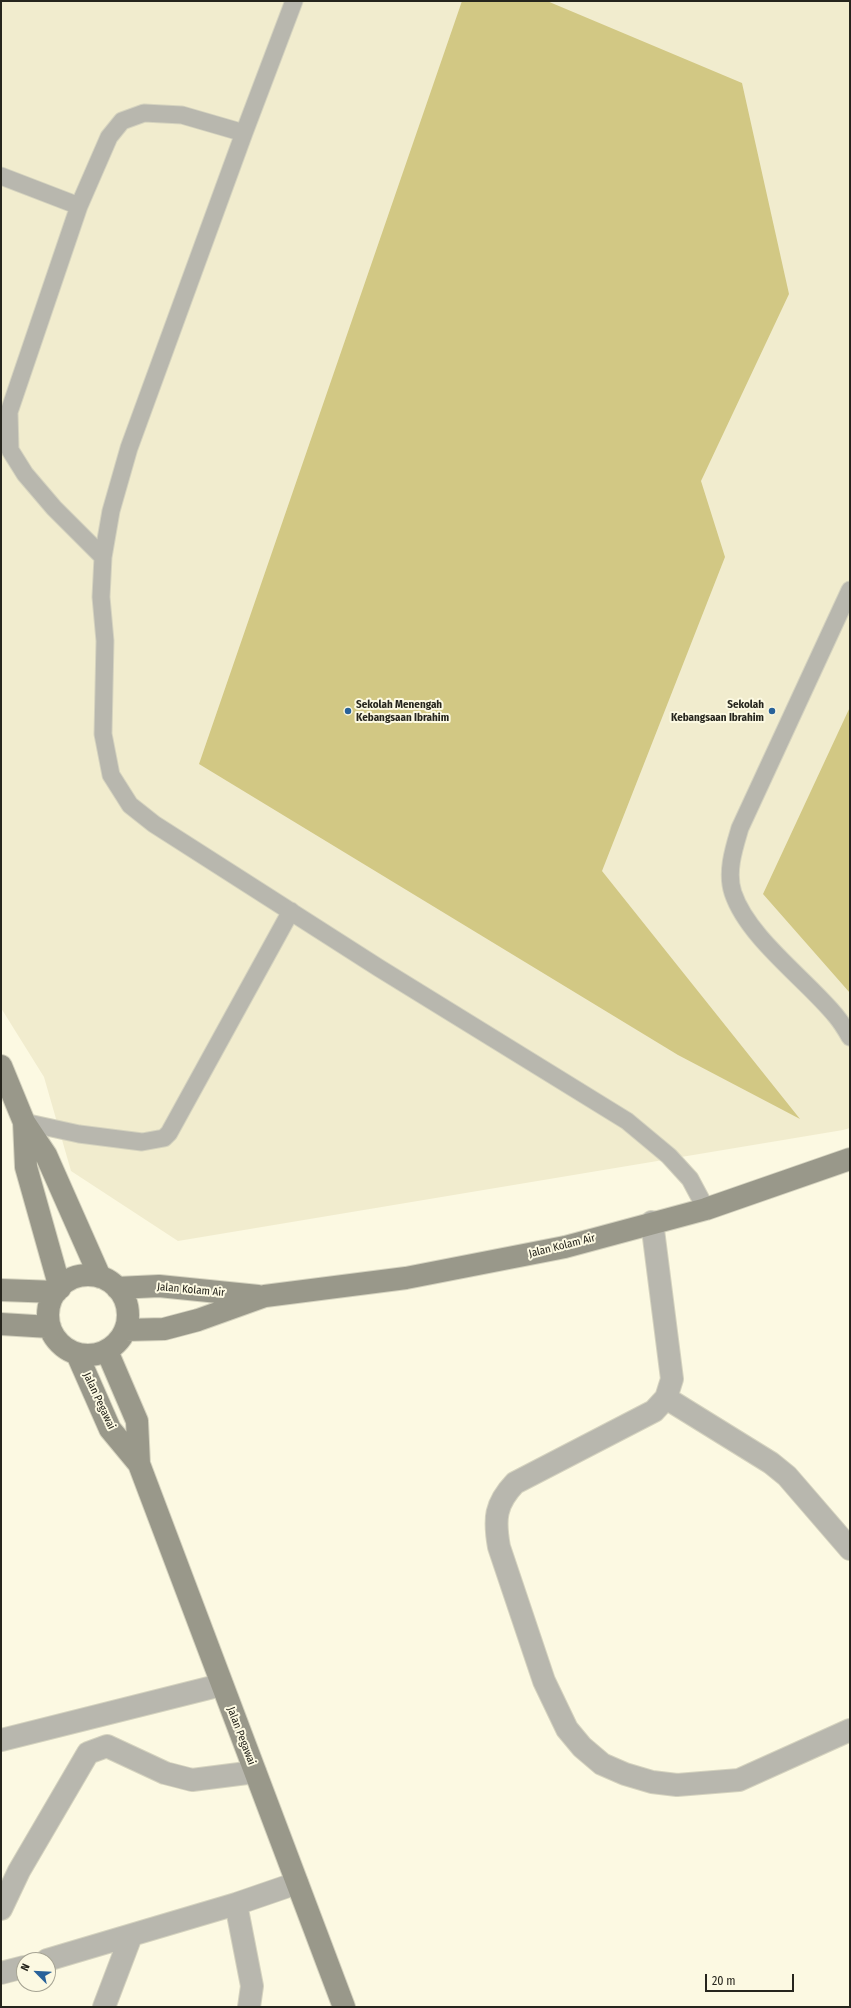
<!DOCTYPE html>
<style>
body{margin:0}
#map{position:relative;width:851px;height:2008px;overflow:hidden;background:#fcf9e2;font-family:"Fira Sans Condensed",sans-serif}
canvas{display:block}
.frame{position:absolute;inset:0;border:2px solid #26251d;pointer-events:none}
.north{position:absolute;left:16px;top:1952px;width:40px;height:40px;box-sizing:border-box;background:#fcf9e2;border:1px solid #a6a493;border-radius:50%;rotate:294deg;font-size:11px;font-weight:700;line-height:16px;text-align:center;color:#26251d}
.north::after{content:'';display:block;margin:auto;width:14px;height:18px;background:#29629a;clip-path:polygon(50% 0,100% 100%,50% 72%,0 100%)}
.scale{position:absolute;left:705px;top:1974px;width:89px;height:18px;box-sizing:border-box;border:2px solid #26251d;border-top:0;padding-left:5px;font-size:12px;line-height:14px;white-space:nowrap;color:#26251d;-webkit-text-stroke:3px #fcf9e2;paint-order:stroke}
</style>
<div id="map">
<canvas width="851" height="2008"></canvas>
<div class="frame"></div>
<div class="north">N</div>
<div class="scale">20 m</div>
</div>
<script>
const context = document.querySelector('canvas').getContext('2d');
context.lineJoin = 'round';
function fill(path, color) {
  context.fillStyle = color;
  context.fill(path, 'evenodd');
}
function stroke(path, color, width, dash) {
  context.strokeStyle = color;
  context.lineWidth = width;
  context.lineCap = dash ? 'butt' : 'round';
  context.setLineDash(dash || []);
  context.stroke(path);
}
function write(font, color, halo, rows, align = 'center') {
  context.font = font + ' "Fira Sans Condensed",sans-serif';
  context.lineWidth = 4;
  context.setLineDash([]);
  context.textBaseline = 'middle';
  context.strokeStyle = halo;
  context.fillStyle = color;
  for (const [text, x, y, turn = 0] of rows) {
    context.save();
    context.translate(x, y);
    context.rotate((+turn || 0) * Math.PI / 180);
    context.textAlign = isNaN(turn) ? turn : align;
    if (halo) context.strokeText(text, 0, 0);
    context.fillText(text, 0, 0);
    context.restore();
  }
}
fill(new Path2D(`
 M 1,1 L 850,1 L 850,1128 L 843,1130 L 178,1241 L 71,1171 L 44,1077 L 1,1008 Z`), '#f1ecce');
fill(new Path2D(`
 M 462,1 L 547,1 L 742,83 L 789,294 L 701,481 L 725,557 L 602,871 L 800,1119 L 678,1055 L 199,764 Z
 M 850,707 L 850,993 L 763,894 Z`), '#d2c884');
const lane = new Path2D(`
 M 294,1 L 244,133 L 129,448 L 111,511 L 103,557 L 101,597 L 105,641 L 103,734 L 111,775 L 130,805 L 154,824 L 379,968 L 627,1121 L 669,1156 L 690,1179 L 706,1209
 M 1,176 L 79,206
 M 103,557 L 54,508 L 25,474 L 10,450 L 9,412 L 79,206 L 109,137 L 122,121 L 144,113 L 182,115 L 244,133
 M 850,590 L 740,828 C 734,848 726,872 733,893 C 748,938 807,980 836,1016 C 841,1022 846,1030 850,1037
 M 24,1122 L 79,1134 L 142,1142 L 164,1138 L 169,1133 L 291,911`);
const street = new Path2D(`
 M 652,1222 L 672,1379 L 666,1398 L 654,1411 L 515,1483 C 495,1504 494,1519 499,1547 L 544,1681 L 567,1729 L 582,1747 L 602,1764 L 625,1774 L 652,1782 L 677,1785 L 739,1780 L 850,1730
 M 666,1398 L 771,1463 L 787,1476 L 850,1549
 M 1,1740 L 221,1685
 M 236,1904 L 252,1986 L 249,2007
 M 1,1909 L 19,1871 L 88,1753 L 107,1746 L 165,1773 L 192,1780 L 255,1772
 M 47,1960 L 236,1904 L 297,1883
 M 1,1973 L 24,1967
 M 104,2007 L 131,1936`);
const secondary = new Path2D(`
 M 1,1066 L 24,1122 L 46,1155 L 100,1277
 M 24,1122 L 26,1167 L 60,1288
 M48 1315a40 40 0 1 1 80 0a40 40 0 1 1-80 0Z
 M 117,1288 L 159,1286 L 258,1296
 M 1,1290 L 56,1292
 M 1,1324 L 50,1327
 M 125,1330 L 164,1329 L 198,1320 L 265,1296 L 406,1278 L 565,1247 L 706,1209 L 850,1159
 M 107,1351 L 137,1421 L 139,1464 L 344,2007
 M 77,1354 L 110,1429 L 139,1464`);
stroke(lane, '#d5d3bf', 19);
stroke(street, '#d5d3bf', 24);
stroke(secondary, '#d5d3bf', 24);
stroke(lane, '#b8b7ae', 17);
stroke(street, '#b8b7ae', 22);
stroke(secondary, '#99988a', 22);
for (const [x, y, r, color] of [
 [348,711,4,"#29629a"],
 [772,711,4,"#29629a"]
]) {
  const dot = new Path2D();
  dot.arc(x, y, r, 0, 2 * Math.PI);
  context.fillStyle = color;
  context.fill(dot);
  stroke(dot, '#fcf9e2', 1.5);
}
write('bold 11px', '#26251d', '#fcf9e2', [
 ["Sekolah Menengah",356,705],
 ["Kebangsaan Ibrahim",356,718],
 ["Sekolah",764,705,"right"],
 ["Kebangsaan Ibrahim",764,718,"right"]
], 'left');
write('11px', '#26251d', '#fcf9e2', [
 ["Jalan Kolam Air",562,1246,-14],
 ["Jalan Kolam Air",191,1290,5],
 ["Jalan Pegawai",99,1401,65],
 ["Jalan Pegawai",241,1736,69]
]);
</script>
